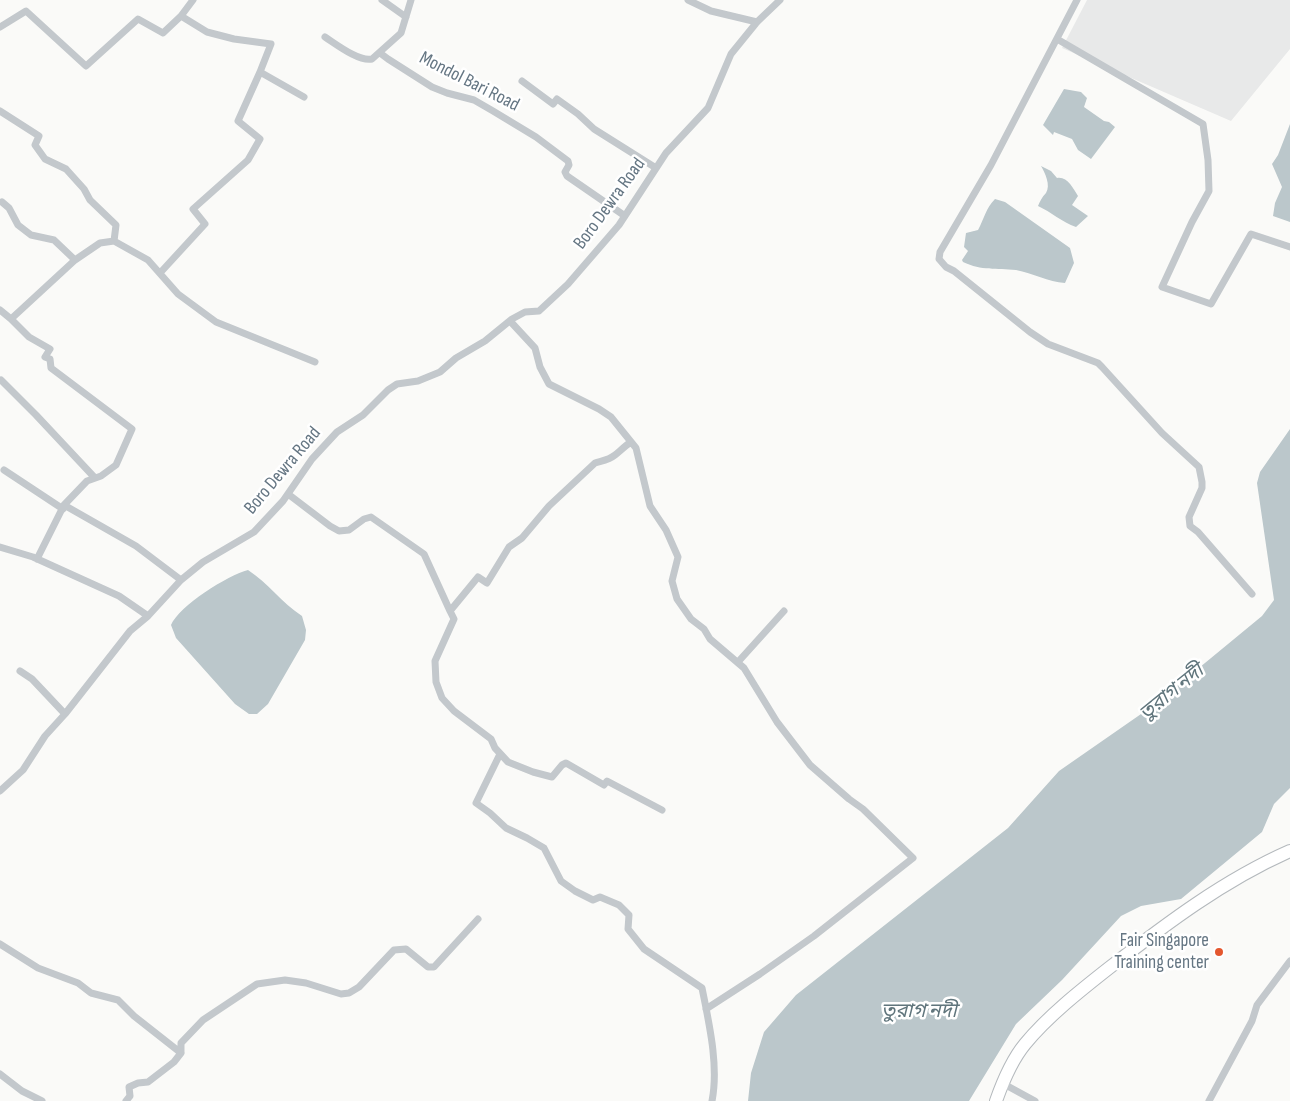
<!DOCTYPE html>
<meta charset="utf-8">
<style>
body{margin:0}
canvas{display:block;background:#fafaf8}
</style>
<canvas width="1290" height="1101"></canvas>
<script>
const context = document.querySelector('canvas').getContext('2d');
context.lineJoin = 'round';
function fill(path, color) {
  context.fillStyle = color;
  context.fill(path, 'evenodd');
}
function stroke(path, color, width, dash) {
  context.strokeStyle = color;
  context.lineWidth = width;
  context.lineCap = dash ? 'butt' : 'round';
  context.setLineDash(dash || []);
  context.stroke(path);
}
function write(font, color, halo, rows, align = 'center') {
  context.font = font + ' "Sofia Sans Condensed","Noto Sans Bengali",sans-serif';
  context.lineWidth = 5;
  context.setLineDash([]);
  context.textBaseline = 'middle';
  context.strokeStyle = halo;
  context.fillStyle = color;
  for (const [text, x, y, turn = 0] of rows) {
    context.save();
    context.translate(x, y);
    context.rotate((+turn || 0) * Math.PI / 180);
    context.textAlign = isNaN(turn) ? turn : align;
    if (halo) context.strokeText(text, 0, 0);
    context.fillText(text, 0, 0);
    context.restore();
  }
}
fill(new Path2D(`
 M 1087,0 L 1290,0 L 1290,49 L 1231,121 L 1062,48 Z`), '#e8e9e9');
fill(new Path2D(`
 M 1064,89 L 1081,92 L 1087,98 L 1084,107 L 1104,121 L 1109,122 L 1115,127 L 1091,159 L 1078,150 L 1072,139 L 1054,132 L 1053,135 L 1043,125 Z
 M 1290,124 L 1290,222 L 1273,216 L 1275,203 L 1282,187 L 1272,164 L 1278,155 Z
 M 1041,166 L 1051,171 L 1057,178 C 1067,176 1073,188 1078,196 L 1072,205 L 1088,216 L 1076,227 C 1062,222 1051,212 1038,206 C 1040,201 1042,197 1046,193 C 1051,185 1045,173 1041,166 Z
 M 995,199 L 1005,202 L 1070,248 L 1074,263 L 1065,283 C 1048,282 1033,273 1016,270 C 996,268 982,271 963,262 L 962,260 L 968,251 L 964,247 L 966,233 L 978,230 C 984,219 986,208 995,199 Z
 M 1290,429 L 1290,788 L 1274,804 L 1262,832 L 1181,899 L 1141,906 L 1121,916 L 1062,980 L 1016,1024 L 969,1101 L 748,1101 L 751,1073 L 764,1032 L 796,995 L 1008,828 L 1059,771 L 1154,705 L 1262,616 L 1274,600 L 1257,483 L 1260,472 Z
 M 248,570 C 268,583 282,603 302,616 L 306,630 L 305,640 L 268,704 L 257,714 L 249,714 L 235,704 L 176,638 L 171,625 C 179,606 228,575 248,570 Z`), '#bbc7cb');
const highway = new Path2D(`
 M 996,1101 C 1003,1081 1011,1061 1025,1044 C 1048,1016 1081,990 1109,968 C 1166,924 1224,880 1290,851`);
stroke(highway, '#b4b9bd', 14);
stroke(new Path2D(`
 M 382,0 L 406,17
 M 688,0 L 711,11 L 757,22
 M 1077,0 L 991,165 L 940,252 L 939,259 L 946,267 L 954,271 L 1030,332 L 1048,344 L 1098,363 L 1102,367 L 1162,433 L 1199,467 L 1202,482 L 1202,488 L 1189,517 L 1190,526 L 1198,532 L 1252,594
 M 181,16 L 207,32 L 234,39 L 271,44 L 260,72 L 304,97
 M 0,27 L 26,11 L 86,66 L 138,19 L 163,33 L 181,16 L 193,0
 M 325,37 C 336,44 359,62 372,59 L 401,33 L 411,0
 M 1057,39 L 1203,124 L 1208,160 L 1209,191 L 1192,222 L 1162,287 L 1211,304 L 1251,234 L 1290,247
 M 380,53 L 388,59 L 432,87 L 447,93 L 474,100 L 493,111 L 536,137 L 568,161 L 569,165 L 565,172 L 567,176 L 625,216
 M 522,81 L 553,104 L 557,99 L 578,114 L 594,129 L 656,168
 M 0,111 L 39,136 L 35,145 L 45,159 L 66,169 L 84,189 L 90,200 L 116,225 L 114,241
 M 2,202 L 9,208 L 18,225 L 31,235 L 54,240 L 75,260
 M 160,273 L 205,224 L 193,209 L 248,160 L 260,139 L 238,121 L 260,72
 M 0,310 L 11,319 L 75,260 L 100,243 L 114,241 L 148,260 L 178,294 L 216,322 L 315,362
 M 11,319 L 29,337 L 50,349 L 45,357 L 50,359 L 51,368 L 132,429 L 116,465 L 101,476 L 87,481 L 64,505
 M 510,321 L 535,348 L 540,367 L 549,384 L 599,409 L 611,417 L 636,448 L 650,506 L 666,530 L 678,557 L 672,581 L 677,599 L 691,619 L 704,629 L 710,639 L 744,668 L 777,722 L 810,765 L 849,799 L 863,809 L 913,858 L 814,936 L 760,974 L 706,1009
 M 1,380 L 36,415 L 95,478
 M 631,442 C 625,446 620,451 615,455 C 609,460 601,461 595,463 L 549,506 L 522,538 L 509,547 L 487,583 L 478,577 L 450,611 L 454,619 L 435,661 L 436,682 L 442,698 L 454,711 L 491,739 L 495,748 L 508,762 L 533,772 L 552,777 L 562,765 L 566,763 L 604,785 L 607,781 L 662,810
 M 4,470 L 63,509
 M 288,494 L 330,526 L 339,531 L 349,530 L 364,519 L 371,517 L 424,554 L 450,611
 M 0,547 L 33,557 L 119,596 L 148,616
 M 37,559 L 64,505 L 136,546 L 181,580
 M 738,662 L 784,611
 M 20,671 L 32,679 L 65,714
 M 500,754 L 476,803 L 490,813 L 506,828 L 527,838 L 544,848 L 561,881 L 575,891 L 593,900 L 600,897 L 619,905 L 629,915 L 628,929 L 644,949 L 702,988 C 709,1023 719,1066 712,1101
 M 0,791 L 23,770 L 45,736 L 65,714 L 130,631 L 148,616 L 181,580 L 203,562 L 254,532 L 283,501 L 312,459 L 337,432 L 363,415 L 388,390 L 397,384 L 418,381 L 440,372 L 456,358 L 485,341 L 512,319 L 525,312 L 539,311 L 568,284 L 619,225 L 666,153 L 708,108 L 731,54 L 757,22 L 780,0
 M 0,944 L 38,968 L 78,983 L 91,993 L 118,1000 L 134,1016 L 181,1053
 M 0,1074 L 22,1091 L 42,1101
 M 1002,1083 L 1035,1101
 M 126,1101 L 130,1096 L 129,1087 L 138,1083 L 148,1082 L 174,1062 L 181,1053 L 181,1043 L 203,1020 L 257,984 L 285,980 L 306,983 L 341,994 L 349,993 L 359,987 L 394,950 L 406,949 L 428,967 L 434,967 L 478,919
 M 1209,1101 L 1252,1021 L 1257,1005 L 1290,961`), '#c3c8cc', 7);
stroke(highway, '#fff', 12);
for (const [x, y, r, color] of [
 [1219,952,5,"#e4572e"]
]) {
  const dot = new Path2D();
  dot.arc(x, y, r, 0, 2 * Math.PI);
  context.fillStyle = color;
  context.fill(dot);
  stroke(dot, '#fff', 2);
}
write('19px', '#657683', '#fff', [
 ["Mondol Bari Road",469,82,27],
 ["Boro Dewra Road",610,204,-54],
 ["Boro Dewra Road",283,471,-50]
]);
write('19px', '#657683', '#fff', [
 ["Fair Singapore",1209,941],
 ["Training center",1209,963]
], 'right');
write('italic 20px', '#60757c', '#fff', [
 ["তুরাগ নদী",1172,693,-39],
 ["তুরাগ নদী",919,1012]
]);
</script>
